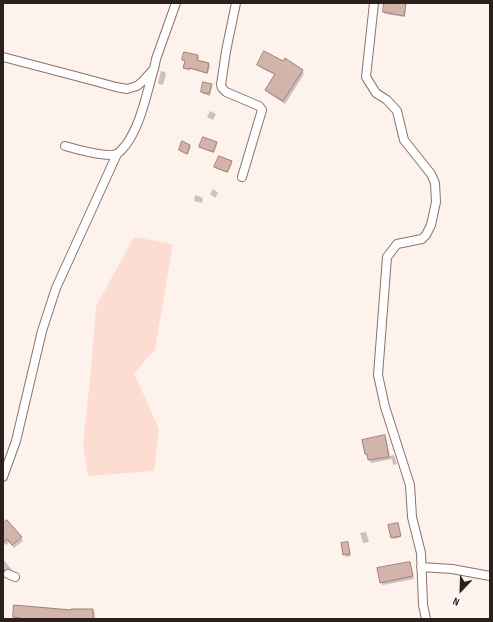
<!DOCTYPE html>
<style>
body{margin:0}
#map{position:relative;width:493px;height:622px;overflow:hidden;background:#fef2ed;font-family:"Sofia Sans Condensed",sans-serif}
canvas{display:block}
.frame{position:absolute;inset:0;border:4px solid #2c201d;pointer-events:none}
.north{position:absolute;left:441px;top:570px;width:40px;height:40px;-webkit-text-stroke:3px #fff;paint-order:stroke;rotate:203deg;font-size:11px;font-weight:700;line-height:16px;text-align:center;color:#2c201d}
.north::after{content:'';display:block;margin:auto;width:14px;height:18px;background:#2c201d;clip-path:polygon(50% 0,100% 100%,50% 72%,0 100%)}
</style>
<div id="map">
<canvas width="493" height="622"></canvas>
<div class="frame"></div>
<div class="north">N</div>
</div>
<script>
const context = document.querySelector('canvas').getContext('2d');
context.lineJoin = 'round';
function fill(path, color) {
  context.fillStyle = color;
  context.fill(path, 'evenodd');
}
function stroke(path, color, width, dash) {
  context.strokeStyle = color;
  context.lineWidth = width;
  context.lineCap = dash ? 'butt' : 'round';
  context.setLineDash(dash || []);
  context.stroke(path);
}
fill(new Path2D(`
 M 134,237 L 173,244 L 155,350 L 134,373 L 159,429 L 154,471 L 88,476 L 83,444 L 91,370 L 96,306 Z`), '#fdddd2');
fill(new Path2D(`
 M 385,3 L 394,3 L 405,5 L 406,7 L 405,17 L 385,14 L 384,12 Z
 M 198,56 L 199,58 L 198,61 L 209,64 L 210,66 L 208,74 L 190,69 L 190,71 L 185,69 L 184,67 L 186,62 L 183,60 Z
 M 259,65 L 302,70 L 304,74 L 285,104 L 268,93 L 266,90 L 275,75 L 261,68 Z
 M 161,71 L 165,72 L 166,74 L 163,85 L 159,84 L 158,82 Z
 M 211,85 L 212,87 L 210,96 L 203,94 L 202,92 Z
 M 210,111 L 216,114 L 213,120 L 207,117 Z
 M 216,143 L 217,145 L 214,153 L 202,148 L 200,146 Z
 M 190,145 L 191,147 L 188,155 L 181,152 L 180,150 Z
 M 231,162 L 232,164 L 228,173 L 217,169 L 216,167 Z
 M 213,189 L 218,193 L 215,198 L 210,194 Z
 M 195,195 L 203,198 L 202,203 L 194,201 Z
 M 384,436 L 386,439 L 390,456 L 394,455 L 397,464 L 393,465 L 392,459 L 371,463 L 366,454 Z
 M 3,524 L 21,538 L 23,541 L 14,548 L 9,542 L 6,545 L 3,543 Z
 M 398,526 L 401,537 L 393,539 L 392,537 Z
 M 366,532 L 369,542 L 363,543 L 360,533 Z
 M 342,544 L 348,545 L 351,556 L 346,557 Z
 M 3,559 L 12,570 L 10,572 L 6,573 L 4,577 L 3,576 Z
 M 410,563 L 411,566 L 414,579 L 383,585 L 381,582 Z
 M 93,610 L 95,613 L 95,619 L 15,619 L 14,617 Z`), '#0003');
const building = new Path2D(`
 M 384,3 L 400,3 L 406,4 L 404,16 L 383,12 Z
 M 264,51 L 283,61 L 285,58 L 303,70 L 283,101 L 265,90 L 275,74 L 257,65 Z
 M 184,52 L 198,55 L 197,60 L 209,63 L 207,73 L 190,68 L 189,69 L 183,68 L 185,61 L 182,60 Z
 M 203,82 L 212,84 L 209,94 L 201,92 Z
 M 203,137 L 217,142 L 213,152 L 199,147 Z
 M 182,141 L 190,145 L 187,154 L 179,150 Z
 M 219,156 L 232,161 L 227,172 L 214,167 Z
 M 385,435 L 389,457 L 368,460 L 367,454 L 365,454 L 362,440 Z
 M 7,520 L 22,537 L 12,545 L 7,539 L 3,543 L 3,523 Z
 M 398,523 L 401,536 L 391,538 L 388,525 Z
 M 348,542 L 350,554 L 343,555 L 341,543 Z
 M 410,562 L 413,576 L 380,583 L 377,568 Z
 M 14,605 L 71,610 L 71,609 L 93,609 L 93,619 L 20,619 L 20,618 L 13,617 Z`);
fill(building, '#d3b4ab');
stroke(building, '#9e8178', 1);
const minor = new Path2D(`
 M 236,3 L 226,51 L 221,85 L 222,88 L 226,92 L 259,106 L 262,110 L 242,177
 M 374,3 L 366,77 L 376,93 L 387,100 L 397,111 L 404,140 L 431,174 L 435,183 L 436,202 L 431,225 L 426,235 L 422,239 L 397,244 L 387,257 L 378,375 L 385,407 L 410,485 L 412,517 L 421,553 L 423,605 L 426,619
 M 3,57 L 83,78 L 116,87 L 127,89 L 137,86 L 143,81 L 154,69 L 156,59 L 176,3
 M 65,146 C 75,149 108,158 116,154 C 120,153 122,149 125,146 C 140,127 146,96 153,72
 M 3,477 L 16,441 L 42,331 L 56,288 L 117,154
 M 421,567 L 452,569 L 490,576
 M 8,574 L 15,577`);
stroke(minor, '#8e7269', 10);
stroke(minor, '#fff', 8);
</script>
